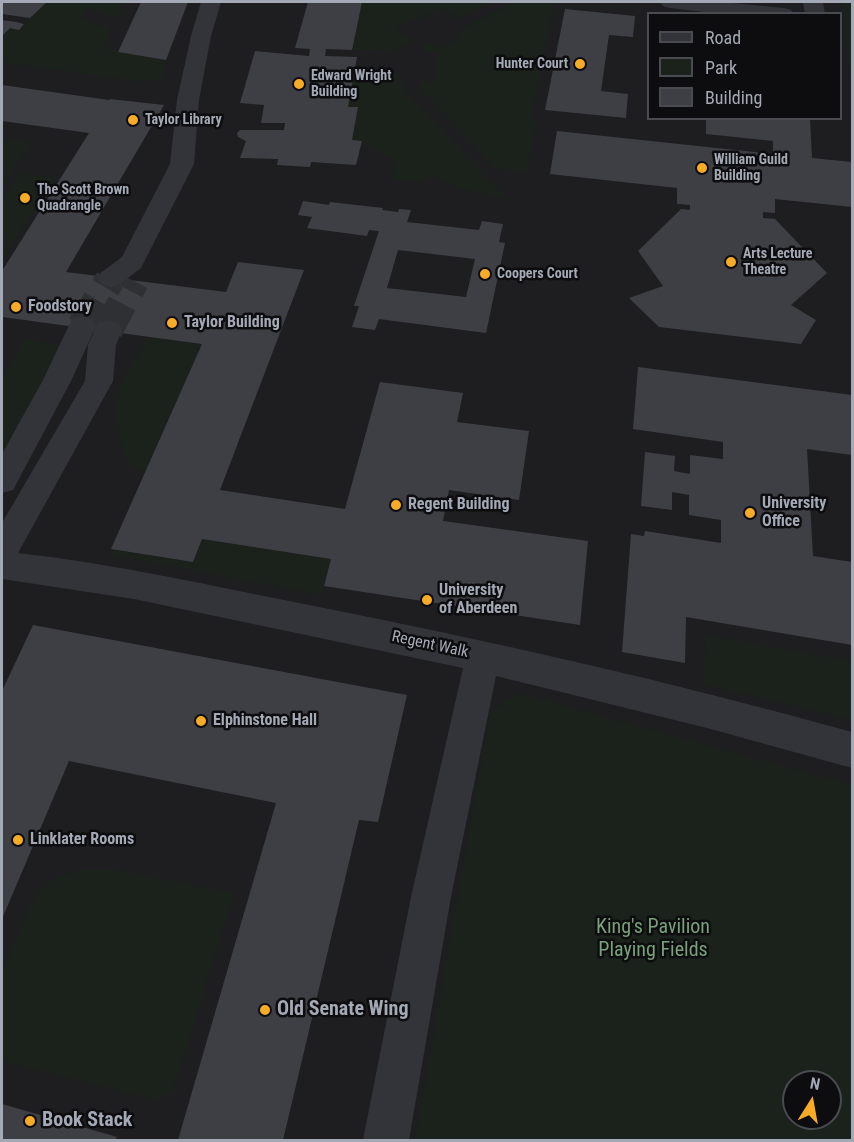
<!DOCTYPE html>
<style>
body{margin:0}
#map{position:relative;width:854px;height:1142px;overflow:hidden;background:#121214;font-family:"Roboto Condensed",sans-serif}
canvas{display:block}
.frame{position:absolute;inset:0;border:3px solid #a3a9b5;pointer-events:none}
.legend{position:absolute;left:647px;top:12px;width:195px;height:108px;box-sizing:border-box;background:#0d0d0f;border:2px solid #494b51;margin:0;padding:8px 10px;list-style:none;font-size:18px;color:#a3a9b5}
.legend li{display:flex;align-items:center;gap:12px;height:30px}
.legend b{width:30px;border:2px solid #494b51}
.north{position:absolute;left:782px;top:1070px;width:60px;height:60px;box-sizing:border-box;background:#0d0d0f;border:2px solid #494b51;border-radius:50%;rotate:11deg;font-size:16px;font-weight:700;line-height:24px;text-align:center;color:#a3a9b5}
.north::after{content:'';display:block;margin:auto;width:21px;height:27px;background:#f8ab26;clip-path:polygon(50% 0,100% 100%,50% 72%,0 100%)}
</style>
<div id="map">
<canvas width="854" height="1142"></canvas>
<div class="frame"></div>
<ul class="legend">
<li><b style="height:8px;background:#333439"></b>Road</li>
<li><b style="height:16px;background:#1a221b"></b>Park</li>
<li><b style="height:16px;background:#3e3f44"></b>Building</li>
</ul>
<div class="north">N</div>
</div>
<script>
const context = document.querySelector('canvas').getContext('2d');
context.lineJoin = 'round';
function fill(path, color) {
  context.fillStyle = color;
  context.fill(path, 'evenodd');
}
function stroke(path, color, width, dash) {
  context.strokeStyle = color;
  context.lineWidth = width;
  context.lineCap = dash ? 'butt' : 'round';
  context.setLineDash(dash || []);
  context.stroke(path);
}
function write(font, color, halo, rows, align = 'center') {
  context.font = font + ' "Roboto Condensed",sans-serif';
  context.lineWidth = 5;
  context.setLineDash([]);
  context.textBaseline = 'middle';
  context.strokeStyle = halo;
  context.fillStyle = color;
  for (const [text, x, y, turn = 0] of rows) {
    context.save();
    context.translate(x, y);
    context.rotate((+turn || 0) * Math.PI / 180);
    context.textAlign = isNaN(turn) ? turn : align;
    if (halo) context.strokeText(text, 0, 0);
    context.fillText(text, 0, 0);
    context.restore();
  }
}
fill(new Path2D(`
 M 2,2 L 852,2 L 852,1140 L 2,1140 ZM 648,14 L 840,14 L 840,118 L 648,118 ZM 794,1082 L 830,1082 L 830,1118 L 794,1118 Z`), '#1e1e21');
fill(new Path2D(`
 M 47,2 L 125,2 L 117,18 L 87,8 L 81,19 L 110,28 L 104,48 L 166,60 L 163,78 L 144,82 L 2,62 L 2,36 L 10,28 L 19,29 Z
 M 362,2 L 493,2 L 460,19 L 442,8 L 396,29 L 415,41 L 392,51 L 352,50 Z
 M 515,2 L 555,2 L 530,119 L 536,120 L 527,172 L 504,170 L 494,166 L 420,88 L 421,81 L 434,82 L 438,52 L 422,50 L 424,45 L 431,43 L 439,48 L 463,37 L 458,31 Z
 M 842,2 L 852,2 L 852,97 Z
 M 356,64 L 398,74 L 408,95 L 508,199 L 463,189 L 429,175 L 426,182 L 392,178 L 395,161 L 362,141 L 352,140 L 358,108 L 348,107 Z
 M 2,138 L 31,142 L 2,188 Z
 M 21,173 L 56,178 L 2,259 L 2,236 L 4,232 L 2,231 L 2,202 Z
 M 149,336 L 202,344 L 145,472 C 141,471 136,470 132,467 C 120,458 115,415 117,400 C 120,378 139,355 149,336 Z
 M 25,340 L 60,345 L 28,421 L 2,457 L 2,379 Z
 M 202,539 L 331,559 L 321,595 L 108,554 L 111,549 L 193,562 Z
 M 706,635 L 852,661 L 852,720 L 703,684 Z
 M 519,693 L 852,785 L 852,1140 L 415,1140 L 490,712 ZM 794,1082 L 830,1082 L 830,1118 L 794,1118 Z
 M 76,870 L 118,870 L 234,893 L 173,1091 L 156,1100 L 2,1061 L 2,973 L 29,908 L 46,884 Z`), '#1a221b');
fill(new Path2D(`
 M 2,2 L 47,2 L 30,18 L 2,14 Z
 M 141,2 L 188,2 L 166,60 L 118,52 Z
 M 308,2 L 362,2 L 352,50 L 326,49 L 325,56 L 357,57 L 348,107 L 358,107 L 352,140 L 362,141 L 356,165 L 311,162 L 310,167 L 277,165 L 278,159 L 240,158 L 246,141 L 238,137 L 237,133 L 240,130 L 284,130 L 285,123 L 261,123 L 264,105 L 240,103 L 255,51 L 309,56 L 310,49 L 295,48 Z
 M 565,9 L 635,16 L 633,37 L 609,35 L 601,91 L 628,94 L 626,118 L 545,110 Z
 M 2,20 L 16,22 L 24,24 L 19,30 L 10,28 L 2,36 Z
 M 2,85 L 109,100 L 110,99 L 164,105 L 66,272 L 226,292 L 238,262 L 304,270 L 220,490 L 345,509 L 380,382 L 463,393 L 457,422 L 529,431 L 519,500 L 449,490 L 443,521 L 588,541 L 580,625 L 324,586 L 331,559 L 202,539 L 193,562 L 111,549 L 202,344 L 2,317 L 2,271 L 89,133 L 2,121 Z
 M 706,118 L 810,118 L 812,158 L 852,162 L 852,207 L 775,199 L 775,213 L 763,212 L 763,218 L 775,219 L 827,273 L 791,305 L 816,320 L 801,344 L 659,327 L 629,298 L 663,286 L 638,251 L 681,209 L 690,210 L 690,205 L 677,204 L 677,188 L 550,174 L 557,131 L 773,154 L 773,141 L 706,134 Z
 M 303,201 L 329,205 L 330,202 L 383,208 L 382,210 L 398,212 L 399,209 L 411,210 L 407,222 L 479,230 L 482,221 L 503,224 L 499,242 L 505,243 L 486,333 L 379,319 L 375,330 L 352,327 L 359,306 L 354,306 L 379,231 L 369,230 L 367,236 L 307,228 L 312,217 L 298,215 ZM 398,250 L 475,259 L 466,297 L 387,288 Z
 M 638,367 L 852,395 L 852,455 L 807,449 L 813,556 L 852,562 L 852,645 L 686,617 L 685,663 L 622,652 L 631,534 L 644,536 L 645,531 L 721,543 L 721,520 L 689,515 L 689,495 L 672,492 L 672,510 L 641,506 L 645,452 L 675,456 L 674,471 L 690,474 L 690,455 L 723,459 L 723,442 L 633,429 Z
 M 33,625 L 407,695 L 378,822 L 359,820 L 283,1140 L 178,1140 L 276,803 L 69,761 L 2,919 L 2,691 Z
 M 2,1104 L 117,1137 L 115,1140 L 2,1140 Z`), '#3e3f44');
stroke(new Path2D(`
 M 109,281 L 111,278`), '#2f3034', 23, [23, 11]);
stroke(new Path2D(`
 M 82,326 L 110,280
 M 108,330 L 134,281`), '#2f3034', 30, [30, 15]);
fill(new Path2D(`
 M 201,2 L 221,2 L 211,36 L 199,100 L 194,164 L 141,268 L 120,284 L 111,287 L 102,284 L 98,278 L 102,272 L 122,257 L 170,164 L 177,100 L 191,36 Z
 M 660,2 L 722,2 L 784,8 L 791,10 L 794,14 L 722,14 L 670,8 L 663,6 Z
 M 803,2 L 823,2 L 825,14 L 805,14 Z
 M 82,316 L 92,319 L 96,326 L 71,381 L 13,490 L 2,493 L 2,454 L 43,380 L 72,319 Z
 M 108,320 L 118,323 L 122,330 L 116,345 L 113,381 L 18,553 C 116,564 212,586 309,605 C 491,641 673,682 852,732 L 852,768 L 707,728 L 496,676 L 451,897 L 409,1140 L 363,1140 L 411,897 L 463,668 L 134,599 L 2,579 L 2,523 L 85,381 L 88,345 L 98,323 Z`), '#333439');
for (const [x, y, r, color] of [
 [580,64,6,"#f8ab26"],
 [299,84,6,"#f8ab26"],
 [133,120,6,"#f8ab26"],
 [702,168,6,"#f8ab26"],
 [25,198,6,"#f8ab26"],
 [731,262,6,"#f8ab26"],
 [485,274,6,"#f8ab26"],
 [16,307,6,"#f8ab26"],
 [172,323,6,"#f8ab26"],
 [396,505,6,"#f8ab26"],
 [750,513,6,"#f8ab26"],
 [427,600,6,"#f8ab26"],
 [201,721,6,"#f8ab26"],
 [18,840,6,"#f8ab26"],
 [265,1010,6,"#f8ab26"],
 [30,1121,6,"#f8ab26"]
]) {
  const dot = new Path2D();
  dot.arc(x, y, r, 0, 2 * Math.PI);
  context.fillStyle = color;
  context.fill(dot);
  stroke(dot, '#0d0d0f', 2);
}
write('bold 14px', '#a3a9b5', '#0d0d0f', [
 ["Hunter Court",568,64,"right"],
 ["Edward Wright",311,76],
 ["Building",311,92],
 ["Taylor Library",145,120],
 ["William Guild",714,160],
 ["Building",714,176],
 ["The Scott Brown",37,190],
 ["Quadrangle",37,206],
 ["Arts Lecture",743,254],
 ["Theatre",743,270],
 ["Coopers Court",497,274]
], 'left');
write('bold 16px', '#a3a9b5', '#0d0d0f', [
 ["Foodstory",28,307],
 ["Taylor Building",184,323],
 ["University",762,504],
 ["Office",762,522],
 ["Regent Building",408,505],
 ["University",439,591],
 ["of Aberdeen",439,609],
 ["Elphinstone Hall",213,721],
 ["Linklater Rooms",30,840]
], 'left');
write('16px', '#a3a9b5', '#0d0d0f', [
 ["Regent Walk",430,645,12]
]);
write('20px', '#79a17b', '#0d0d0f', [
 ["King's Pavilion",653,928],
 ["Playing Fields",653,951]
]);
write('bold 20px', '#a3a9b5', '#0d0d0f', [
 ["Old Senate Wing",277,1010],
 ["Book Stack",42,1121]
], 'left');
</script>
